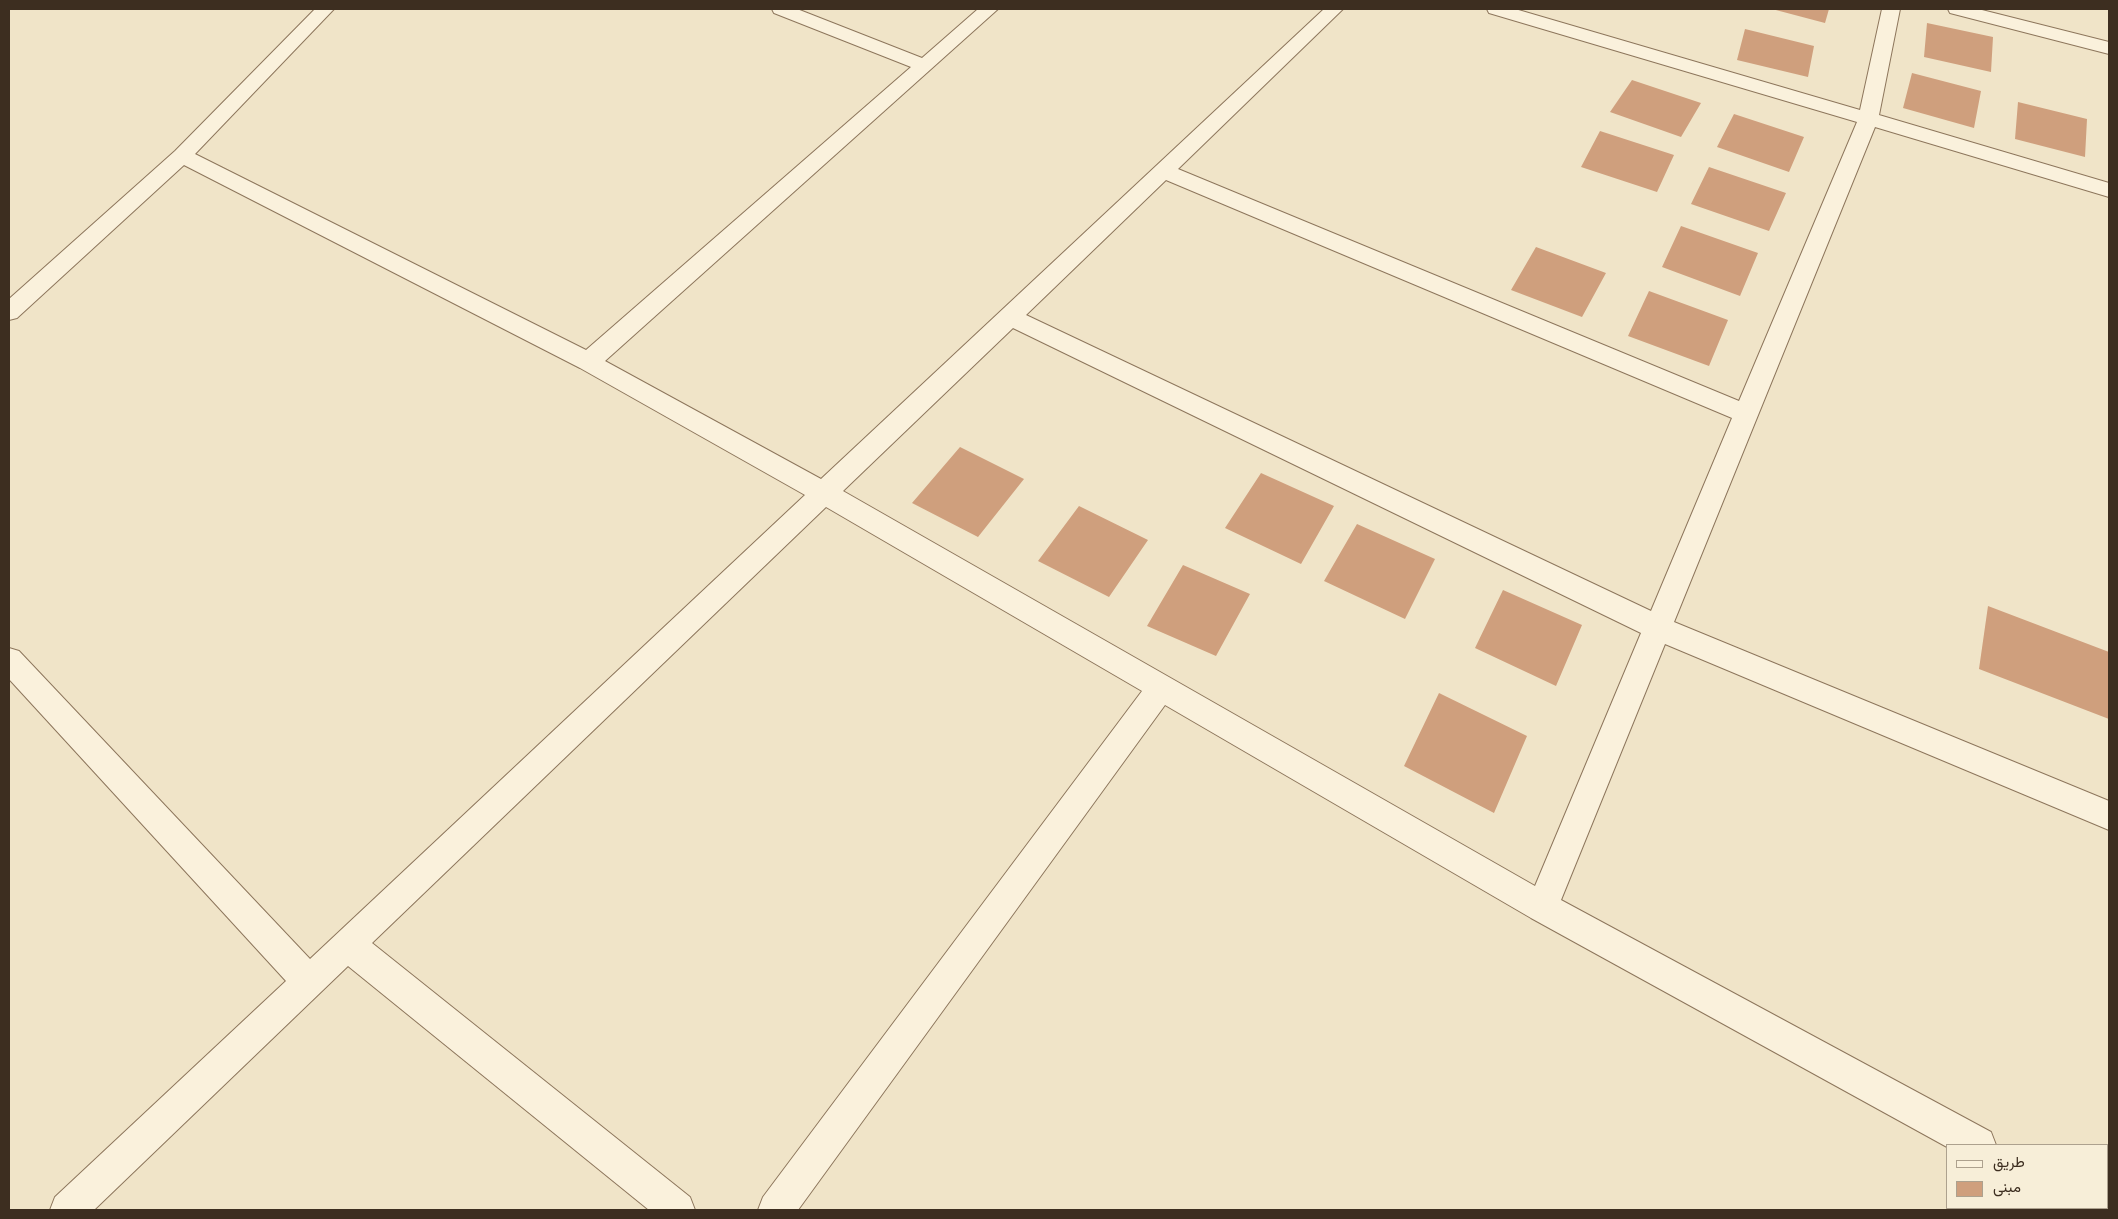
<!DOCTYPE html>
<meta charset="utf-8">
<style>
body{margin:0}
#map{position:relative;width:2118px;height:1219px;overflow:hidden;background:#f0e4c8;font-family:Lora,Vazirmatn,serif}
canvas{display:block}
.frame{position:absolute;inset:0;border:10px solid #3d2e20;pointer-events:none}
.legend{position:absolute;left:1946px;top:1144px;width:162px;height:65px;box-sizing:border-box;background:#f7eed8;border:1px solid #ada18e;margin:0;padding:6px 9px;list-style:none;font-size:15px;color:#3d2e20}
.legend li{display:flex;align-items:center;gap:10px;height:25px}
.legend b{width:25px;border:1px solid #ada18e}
</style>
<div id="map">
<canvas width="2118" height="1219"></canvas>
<div class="frame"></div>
<ul class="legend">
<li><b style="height:6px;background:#faf1dc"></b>طريق</li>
<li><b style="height:14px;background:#cf9f7d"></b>مبنى</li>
</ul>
</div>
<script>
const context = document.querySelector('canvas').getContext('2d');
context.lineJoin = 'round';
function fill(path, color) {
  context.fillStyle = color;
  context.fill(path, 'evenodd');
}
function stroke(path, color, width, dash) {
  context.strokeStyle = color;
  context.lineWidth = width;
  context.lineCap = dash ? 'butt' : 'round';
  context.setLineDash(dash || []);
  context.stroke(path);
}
fill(new Path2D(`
 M 1772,9 L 1829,9 L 1825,23 Z
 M 1927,23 L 1993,37 L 1991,72 L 1924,57 Z
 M 1745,29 L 1814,46 L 1808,77 L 1737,60 Z
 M 1912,73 L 1981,91 L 1974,128 L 1903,108 Z
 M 1632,80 L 1701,103 L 1681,137 L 1610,112 Z
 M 2018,102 L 2087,119 L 2085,157 L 2015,139 Z
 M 1734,114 L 1804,137 L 1789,172 L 1717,147 Z
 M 1600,131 L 1674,155 L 1657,192 L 1581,167 Z
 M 1709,167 L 1786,193 L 1769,231 L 1691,204 Z
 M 1681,226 L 1758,253 L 1740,296 L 1662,267 Z
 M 1536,247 L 1606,273 L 1582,317 L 1511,290 Z
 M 1649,291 L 1728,320 L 1709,366 L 1628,336 Z
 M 960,447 L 1024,479 L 978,537 L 912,503 Z
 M 1261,473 L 1334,506 L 1301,564 L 1225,528 Z
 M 1079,506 L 1148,540 L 1109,597 L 1038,561 Z
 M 1357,524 L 1435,559 L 1405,619 L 1324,581 Z
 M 1183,565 L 1250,594 L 1216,656 L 1147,626 Z
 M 1503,590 L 1582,625 L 1556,686 L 1475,648 Z
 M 1988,606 L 2109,652 L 2109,719 L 1979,669 Z
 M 1439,693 L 1527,736 L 1494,813 L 1404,766 Z`), '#cf9f7d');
const minor = new Path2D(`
 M 315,9 L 334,9 L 195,154 L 586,350 L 911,67 L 774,13 L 772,9 L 797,9 L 922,58 L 978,9 L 998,9 L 605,361 L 821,479 L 1324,9 L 1343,9 L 1178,169 L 1739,401 L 1857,122 L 1489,13 L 1487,9 L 1515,9 L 1860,110 L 1882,9 L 1900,9 L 1879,115 L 2109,183 L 2109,197 L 1875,127 L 1674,622 L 2109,801 L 2109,830 L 1665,644 L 1561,900 L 1991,1132 L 1996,1145 L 1947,1145 L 1947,1147 L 1531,918 L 1165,705 L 798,1210 L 758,1210 L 763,1197 L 1142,691 L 826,507 L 372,943 L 690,1197 L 695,1210 L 649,1210 L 348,966 L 94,1210 L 50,1210 L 55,1197 L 286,981 L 9,679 L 9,648 L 19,651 L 310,959 L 805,495 L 580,368 L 184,165 L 17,318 L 9,320 L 9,299 L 175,151 ZM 1166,180 L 1732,418 L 1651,611 L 1026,315 ZM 1013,328 L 1641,633 L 1535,886 L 843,491 Z
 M 1948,9 L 1978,9 L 2109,42 L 2109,54 L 1950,13 Z
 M 2107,1196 L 2109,1197 L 2109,1210 L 2075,1210 L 2074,1208 L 2107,1208 Z`);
stroke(minor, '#8d765c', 2);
fill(minor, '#faf1dc');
</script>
